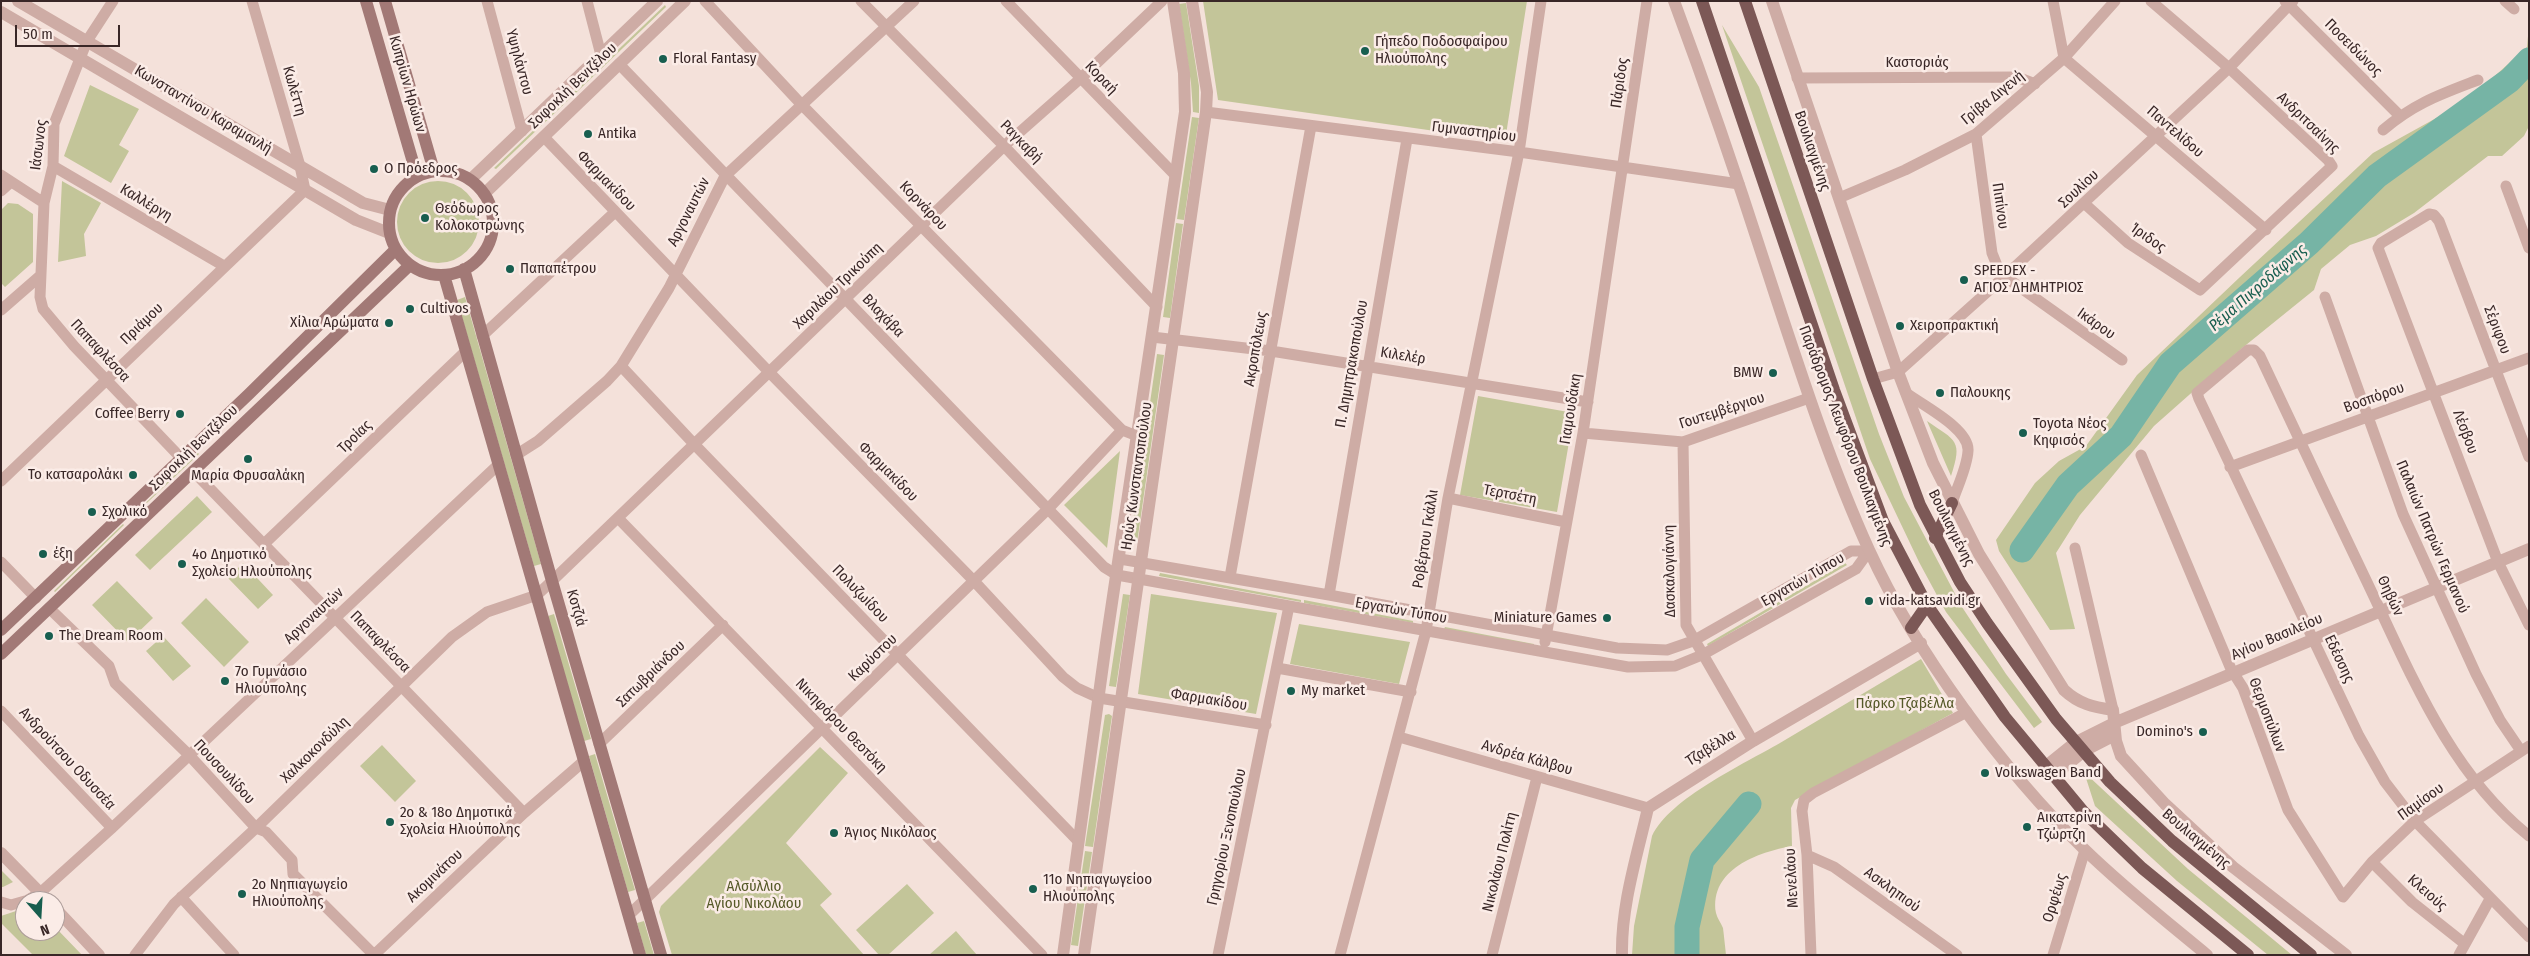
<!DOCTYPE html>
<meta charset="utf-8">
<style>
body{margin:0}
#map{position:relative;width:2530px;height:956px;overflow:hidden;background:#f4e1da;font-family:"Fira Sans Condensed",sans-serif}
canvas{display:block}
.frame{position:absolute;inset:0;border:2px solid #392727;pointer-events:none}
.north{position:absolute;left:15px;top:891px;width:50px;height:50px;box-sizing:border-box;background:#fbece7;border:1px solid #ad9d9a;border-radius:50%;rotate:161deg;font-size:14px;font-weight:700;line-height:20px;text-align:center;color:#392727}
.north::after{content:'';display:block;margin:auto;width:18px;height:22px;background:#185e4f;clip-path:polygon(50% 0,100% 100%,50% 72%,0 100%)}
.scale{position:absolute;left:15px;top:25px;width:105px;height:22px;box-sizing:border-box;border:2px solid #392727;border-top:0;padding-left:6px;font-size:15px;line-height:18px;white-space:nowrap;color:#392727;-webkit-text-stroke:4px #fbece7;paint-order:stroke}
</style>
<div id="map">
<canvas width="2530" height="956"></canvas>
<div class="frame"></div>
<div class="north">N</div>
<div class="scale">50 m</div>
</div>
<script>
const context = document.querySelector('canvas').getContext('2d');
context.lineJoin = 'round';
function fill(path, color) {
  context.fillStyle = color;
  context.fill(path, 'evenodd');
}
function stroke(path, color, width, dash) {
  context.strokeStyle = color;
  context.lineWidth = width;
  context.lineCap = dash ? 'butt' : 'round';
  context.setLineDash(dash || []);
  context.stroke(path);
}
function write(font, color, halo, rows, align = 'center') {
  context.font = font + ' "Fira Sans Condensed",sans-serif';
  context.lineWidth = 5;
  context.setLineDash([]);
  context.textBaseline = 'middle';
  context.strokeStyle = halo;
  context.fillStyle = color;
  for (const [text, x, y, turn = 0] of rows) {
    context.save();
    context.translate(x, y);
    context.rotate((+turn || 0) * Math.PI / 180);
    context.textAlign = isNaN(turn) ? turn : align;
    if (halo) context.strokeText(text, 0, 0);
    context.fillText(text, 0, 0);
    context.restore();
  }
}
fill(new Path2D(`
 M 1203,1 L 1527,1 L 1505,141 L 1218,100 Z
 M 1186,3 L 1199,86 L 1199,113 L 1193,112 L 1191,83 L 1179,4 Z
 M 665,5 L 666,7 L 496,169 L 494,168 Z
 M 1722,25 L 1759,87 L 1879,434 L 1904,497 L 1962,607 L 2006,674 L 2042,722 L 2034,728 L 1946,612 L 1919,562 L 1870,459 Z
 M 2529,25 L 2529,126 L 2524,136 L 2502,156 L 2488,156 L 2414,213 L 2376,236 L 2350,245 L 2321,269 L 2314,290 L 2241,349 L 2154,426 L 2080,515 L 2056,553 L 2075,629 L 2050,630 L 1999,551 L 1996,540 L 2035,483 L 2059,461 L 2086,446 L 2137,375 L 2240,277 L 2373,153 L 2467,101 L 2527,47 Z
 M 90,85 L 139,109 L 119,145 L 129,151 L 111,183 L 64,156 Z
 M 1192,117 L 1199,118 L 1184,220 L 1177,219 Z
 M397 222a41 41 0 1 1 82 0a41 41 0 1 1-82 0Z
 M 62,181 L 101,203 L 84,234 L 86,256 L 58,262 Z
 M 8,203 L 18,204 L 33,214 L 33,262 L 5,287 L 1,283 L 1,210 Z
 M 1176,223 L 1183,224 L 1170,318 L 1163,317 Z
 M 465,297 L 541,564 L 534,566 L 457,300 Z
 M 1157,354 L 1164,355 L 1137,543 L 1130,542 Z
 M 1478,396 L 1574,413 L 1557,512 L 1460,495 Z
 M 1927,421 C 1956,441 1963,440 1951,476 Z
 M 1120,451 L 1107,548 L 1064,505 Z
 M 198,453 L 199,454 L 133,516 L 133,515 Z
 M 197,496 L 212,512 L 150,570 L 135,555 Z
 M 123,524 L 124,525 L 55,592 L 54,591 Z
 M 243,563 L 273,595 L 258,609 L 228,578 Z
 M 1845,563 L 1847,565 L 1708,646 L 1707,644 Z
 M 1160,573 L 1301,600 L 1301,602 L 1159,576 Z
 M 117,581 L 153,618 L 128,642 L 92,605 Z
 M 1123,594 L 1130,595 L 1116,687 L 1109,686 Z
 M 1151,594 L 1277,613 L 1256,714 L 1138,694 Z
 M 206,598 L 249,642 L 224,667 L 181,623 Z
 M 1304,600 L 1413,621 L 1413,623 L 1304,603 Z
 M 554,614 L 591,739 L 584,741 L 548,616 Z
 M 1299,624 L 1410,642 L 1399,684 L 1290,664 Z
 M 1445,627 L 1534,644 L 1534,646 L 1444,629 Z
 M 163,636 L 191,666 L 173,681 L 146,651 Z
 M 1921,659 L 1953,713 L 1795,800 L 1791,808 L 1792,846 C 1759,852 1709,869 1716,913 C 1717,918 1721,923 1723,928 C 1724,936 1725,946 1726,955 L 1632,955 L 1634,926 L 1652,836 C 1670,798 1744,764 1780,743 C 1827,715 1874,687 1921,659 Z
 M 1109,714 L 1112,716 L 1093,847 L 1085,846 L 1105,715 Z
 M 382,745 L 416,781 L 395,802 L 360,766 Z
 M 820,747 L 848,773 L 786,843 L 832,894 L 820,905 L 864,955 L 672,955 L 659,912 L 661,906 Z
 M 595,754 L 635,890 L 628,892 L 589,756 Z
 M 2084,772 L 2188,869 L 2292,955 L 2268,955 L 2177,881 L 2095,806 Z
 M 1085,851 L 1092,852 L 1078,946 L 1071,945 Z
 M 1,870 L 13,882 L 3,887 L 1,887 Z
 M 907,884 L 934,913 L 888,955 L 879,955 L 856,930 Z
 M 25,908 L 25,931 L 55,931 L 55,927 L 82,955 L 33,955 L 1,923 L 1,916 Z
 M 644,921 L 654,955 L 646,955 L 637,923 Z
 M 956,931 L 977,955 L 929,955 Z`), '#c3c599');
stroke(new Path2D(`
 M 2022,550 L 2068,485 L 2121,436 L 2170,364 L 2309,243 L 2377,176 L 2510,80 L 2529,60
 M 1687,955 L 1687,927 L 1702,860 L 1749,804`), '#76b4a5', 25);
stroke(new Path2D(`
 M 113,1 L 87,41 L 54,124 L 53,166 L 44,203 L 40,297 L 43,309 L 74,346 L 181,458
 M 487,1 L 522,131
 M 587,1 L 601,55
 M 705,1 L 801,104 L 1122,430
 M 861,1 L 1004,146 L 1157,307
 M 1006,1 L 1175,175
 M 2053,1 L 2064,58 L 2266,230
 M 2285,1 L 2400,116
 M 2505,1 L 2514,9
 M 619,64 L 1104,567 L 1117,575 L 1628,667 L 1675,666 L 1702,655 L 1856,569 L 1869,551
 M 1797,78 L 2017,77 L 2035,84
 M 1206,112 L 1519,152 L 1739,184
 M 2383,130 C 2415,103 2439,95 2478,80
 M 1976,134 L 1992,253 L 2000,273 L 2122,360
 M 544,137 L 770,373 L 974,581 L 1063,677 L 1077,688 L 1099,698 L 1266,725
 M 53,166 L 224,266
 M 1,175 L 44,203
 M 2506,186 L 2529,248
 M 1,191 L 11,182
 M 1839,198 L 1905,170 L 1976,134 L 2064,58 L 2115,1
 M 2085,204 L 2128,243 L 2200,290 L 2332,166 L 2328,160 L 2229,68 L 2151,1
 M 2325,297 L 2403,514 L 2476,674 L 2500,720 L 2521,751
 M 1,310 L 40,276
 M 482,336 L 615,212
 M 1152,337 L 1271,351 L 1588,402
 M 621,366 L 695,445 L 1078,841
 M 1873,379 L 1898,372 L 2005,276 L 2229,68 L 2293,1
 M 1906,393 C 1922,405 1970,429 1968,451 C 1967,468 1957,487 1952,503
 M 1583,433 L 1683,442 L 1809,398
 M 1683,442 L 1686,625 L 1753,741
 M 516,455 L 538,441 L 607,381 L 621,366 L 669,288 L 725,176 L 914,1
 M 2141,455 L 2231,669 L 2243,688 L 2288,810 L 2343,897 L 2372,862 L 2415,821 L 2529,746
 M 2529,457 L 2439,221 L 2434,215 L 2429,214 L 2381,243 L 2378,248 L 2498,562 L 2529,625
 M 2230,467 L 2529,358
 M 193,471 L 524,813
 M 1,481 L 305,190 L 300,166 L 252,1
 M 1448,498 L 1566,522
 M 618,518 L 1042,955
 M 264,544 L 466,351
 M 2075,548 L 2113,710
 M 1120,559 L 1329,595 L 1617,648 L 1667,650 L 1693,641 L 1851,551 L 1869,551
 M 1,562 L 36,598
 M 1230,577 L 1311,126
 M 1329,595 L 1407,139
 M 49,608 L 109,666 L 115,683 L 189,755 L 256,828 L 266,832 L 292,860 L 293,874 L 374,955
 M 1545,642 L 1583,433 L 1647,1
 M 1277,668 L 1411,692
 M 1,711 L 112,828
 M 1399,737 L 1648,808
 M 599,744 L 723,625
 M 2529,836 C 2449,772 2410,672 2367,582 C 2331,507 2295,431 2260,356 L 2254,350 L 2248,350 L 2197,393 L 2199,399 L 2359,736 L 2385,782 L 2415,821 L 2529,937
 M 1807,855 L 1834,867 L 1957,955
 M 2372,862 L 2412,902 L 2465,944
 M 181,897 L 234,955
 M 26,901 L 40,893 L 112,828 L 499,464
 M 1,902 L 11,905 L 25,901
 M 629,915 L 1048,509 L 1122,430 L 1137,436
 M 135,955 L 174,904 L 256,828 L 452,637 L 487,612 L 537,595 L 552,581 L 1004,146 L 1081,78 L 1162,1
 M 374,955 L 524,813 L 584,761
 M 1218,955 L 1289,606
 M 1340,955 L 1426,631 L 1448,498 L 1519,152 L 1541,1
 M 1492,955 L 1537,777
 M 1811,955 L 1807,855 L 1802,811 L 1804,800 L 1813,793 L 1967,712
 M 2053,955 L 2085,850
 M 2459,955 L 2490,899`), '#ceaca5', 11);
stroke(new Path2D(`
 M 18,1 L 363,203 L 390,210
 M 1674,1 C 1706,87 1736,174 1764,261 C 1796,358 1827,457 1869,550 C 1916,653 2003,770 2084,849 C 2123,887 2166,921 2207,955
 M 1772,1 L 1898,372 L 1933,463 L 1979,554 L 2064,690 C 2079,704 2093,707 2113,710 L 2116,741 L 2121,756 L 2165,804 L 2233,867 L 2346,955
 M 1,12 L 356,220 L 389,233
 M 470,180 L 657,1
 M 484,194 L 685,1
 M 2045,767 L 2076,742 L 2114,723 L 2529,549
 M 2053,776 L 2084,751 L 2115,735
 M 1,853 L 48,901
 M 55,908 L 99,955
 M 1063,955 L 1106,643 L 1185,112 L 1184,73 L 1173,1
 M 1084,955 L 1206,112 L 1207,92 L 1192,1
 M 1622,955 C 1621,905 1637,856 1648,808 L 1753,741 L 1921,643`), '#ceaca5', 12);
stroke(new Path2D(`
 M 366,1 L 417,176
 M 385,1 L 434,171
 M389 223a52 52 0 1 1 104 0a52 52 0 1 1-104 0Z
 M 464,269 L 552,581 L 661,955
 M 444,275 L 640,955
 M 1,630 L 249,394 L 396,249
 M 1,654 L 410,265`), '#a27976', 12);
stroke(new Path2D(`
 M 1702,1 L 1834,390 L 1883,521 L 1927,605 L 2005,717 L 2083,811 L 2142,868 L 2248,955
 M 1745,1 L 1873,379 L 1920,505 L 1960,582 L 1987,623 L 2056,719 L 2110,782 L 2172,841 L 2311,955
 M 1935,538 L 1952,503
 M 1911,628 L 1927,605`), '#7c5856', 12);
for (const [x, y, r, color] of [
 [1365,51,5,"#185e4f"],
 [663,59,5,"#185e4f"],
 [588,134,5,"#185e4f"],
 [374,169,5,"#185e4f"],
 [425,218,5,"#185e4f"],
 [510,269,5,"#185e4f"],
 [1964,280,5,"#185e4f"],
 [410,309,5,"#185e4f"],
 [389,323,5,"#185e4f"],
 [1900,326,5,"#185e4f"],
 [1773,373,5,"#185e4f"],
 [1940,393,5,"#185e4f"],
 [180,414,5,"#185e4f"],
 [2023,433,5,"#185e4f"],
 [248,459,5,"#185e4f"],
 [133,475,5,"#185e4f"],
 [92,512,5,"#185e4f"],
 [43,554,5,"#185e4f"],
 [182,564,5,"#185e4f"],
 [1869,601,5,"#185e4f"],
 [1607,618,5,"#185e4f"],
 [49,636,5,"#185e4f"],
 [225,681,5,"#185e4f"],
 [1291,691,5,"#185e4f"],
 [2203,732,5,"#185e4f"],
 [1985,773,5,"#185e4f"],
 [390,822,5,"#185e4f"],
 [2027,827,5,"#185e4f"],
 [834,833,5,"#185e4f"],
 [1033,889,5,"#185e4f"],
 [242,894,5,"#185e4f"]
]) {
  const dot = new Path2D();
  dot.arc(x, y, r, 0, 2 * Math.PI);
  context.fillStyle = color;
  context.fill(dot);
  stroke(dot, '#fbece7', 2);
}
write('15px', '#392727', '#fbece7', [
 ["Γήπεδο Ποδοσφαίρου",1375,42],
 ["Ηλιούπολης",1375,59],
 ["Floral Fantasy",673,59],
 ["Antika",598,134],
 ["Ο Πρόεδρος",384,169],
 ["Θεόδωρος",435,209],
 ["Κολοκοτρώνης",435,226],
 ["Παπαπέτρου",520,269],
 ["SPEEDEX -",1974,271],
 ["ΑΓΙΟΣ ΔΗΜΗΤΡΙΟΣ",1974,288],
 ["Cultivos",420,309],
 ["Χίλια Αρώματα",379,323,"right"],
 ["Χειροπρακτική",1910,326],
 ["BMW",1763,373,"right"],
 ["Παλουκης",1950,393],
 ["Coffee Berry",170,414,"right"],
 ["Toyota Νέος",2033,424],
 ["Κηφισός",2033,441],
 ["Το κατσαρολάκι",123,475,"right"],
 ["Μαρία Φρυσαλάκη",248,476,"center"],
 ["Σχολικό",102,512],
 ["έξη",53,554],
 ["4ο Δημοτικό",192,555],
 ["Σχολείο Ηλιούπολης",192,572],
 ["vida-katsavidi.gr",1879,601],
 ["Miniature Games",1597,618,"right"],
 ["The Dream Room",59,636],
 ["7ο Γυμνάσιο",235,672],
 ["Ηλιούπολης",235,689],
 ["My market",1301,691],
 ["Domino's",2193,732,"right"],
 ["Volkswagen Band",1995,773],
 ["2ο & 18ο Δημοτικά",400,813],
 ["Σχολεία Ηλιούπολης",400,830],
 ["Αικατερίνη",2037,818],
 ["Τζώρτζη",2037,835],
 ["Άγιος Νικόλαος",844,833],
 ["11ο Νηπιαγωγείοο",1043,880],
 ["Ηλιούπολης",1043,897],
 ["2ο Νηπιαγωγείο",252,885],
 ["Ηλιούπολης",252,902]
], 'left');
write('15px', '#392727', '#fbece7', [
 ["Ποσειδώνος",2353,48,45],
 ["Υψηλάντου",519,62,75],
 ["Καστοριάς",1917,63],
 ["Κοραή",1101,78,46],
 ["Πάριδος",1620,83,-82],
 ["Κυπρίων Ηρώων",407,84,74],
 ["Σοφοκλή Βενιζέλου",573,86,-44],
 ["Κωλέττη",294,91,74],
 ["Γρίβα Διγενή",1993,98,-39],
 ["Κωνσταντίνου Καραμανλή",203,110,31],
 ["Ανδριτσαίνης",2308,123,44],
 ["Γυμναστηρίου",1474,132,7],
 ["Παντελίδου",2175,132,41],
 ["Ραγκαβή",1021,142,46],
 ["Ιάσωνος",39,145,-83],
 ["Βουλιαγμένης",1812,151,71],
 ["Φαρμακίδου",606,181,46],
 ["Σουλίου",2079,189,-43],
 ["Καλλέργη",146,203,31],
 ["Κορνάρου",923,206,46],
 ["Πιπίνου",2000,206,82],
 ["Αργοναυτών",689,212,-63],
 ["Ίριδος",2148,238,35],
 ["Χαριλάου Τρικούπη",838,286,-44],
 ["Βλαχάβα",883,316,46],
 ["Πριάμου",142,324,-44],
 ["Ικάρου",2096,324,35],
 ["Σέριφου",2497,330,69],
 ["Ακροπόλεως",1256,349,-80],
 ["Παπαφλέσσα",100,351,47],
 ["Κιλελέρ",1403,356,9],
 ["Π. Δημητρακοπούλου",1352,364,-80],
 ["Βοσπόρου",2374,398,-20],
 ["Γιαμουδάκη",1571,409,-81],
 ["Γουτεμβέργιου",1722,411,-18],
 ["Λέσβου",2465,432,69],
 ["Παράδρομος Λεωφόρου Βουλιαγμένης",1845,436,69],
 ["Τροίας",355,437,-44],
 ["Σοφοκλή Βενιζέλου",194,448,-44],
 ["Φαρμακίδου",888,472,45],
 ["Ηρώς Κωνσταντοπούλου",1137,476,-82],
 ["Τερτσέτη",1510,495,11],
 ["Βουλιαγμένης",1951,528,63],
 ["Παλαιών Πατρών Γερμανού",2432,537,67],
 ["Ροβέρτου Γκάλλι",1426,539,-81],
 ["Δασκαλογιάννη",1670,571,-91],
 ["Εργατών Τύπου",1803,580,-30],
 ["Πολυζωίδου",860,594,46],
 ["Θηβών",2390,596,65],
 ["Κοτζιά",576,608,74],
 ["Εργατών Τύπου",1401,611,10],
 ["Αργοναυτών",314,616,-43],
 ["Αγίου Βασιλείου",2277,637,-23],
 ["Παπαφλέσσα",380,642,46],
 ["Καρύστου",873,658,-44],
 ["Εδέσσης",2339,659,65],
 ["Σατωβριάνδου",651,674,-44],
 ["Φαρμακίδου",1209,700,9],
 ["Θερμοπύλων",2267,715,69],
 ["Νικηφόρου Θεοτόκη",841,726,46],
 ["Τζαβέλλα",1711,748,-32],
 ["Χαλκοκονδύλη",315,750,-44],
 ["Ανδρέα Κάλβου",1527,758,16],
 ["Ανδρούτσου Οδυσσέα",67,759,47],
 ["Πουσουλίδου",224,772,47],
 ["Παμίσου",2421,802,-36],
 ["Γρηγορίου Ξενοπούλου",1227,837,-78],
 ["Βουλιαγμένης",2196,839,40],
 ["Νικολάου Πολίτη",1500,862,-76],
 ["Ακομινάτου",435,876,-43],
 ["Μενελάου",1792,878,-93],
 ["Ασκληπιού",1892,890,36],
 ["Κλειούς",2427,893,41],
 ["Ορφέως",2055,898,-73]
]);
write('15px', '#555928', '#fbece7', [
 ["Πάρκο Τζαβέλλα",1905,704],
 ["Αλσύλλιο",754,887],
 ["Αγίου Νικολάου",754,904]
]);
write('italic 16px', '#185e4f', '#fbece7', [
 ["Ρέμα Πικροδάφνης",2258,288,-41]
]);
</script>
